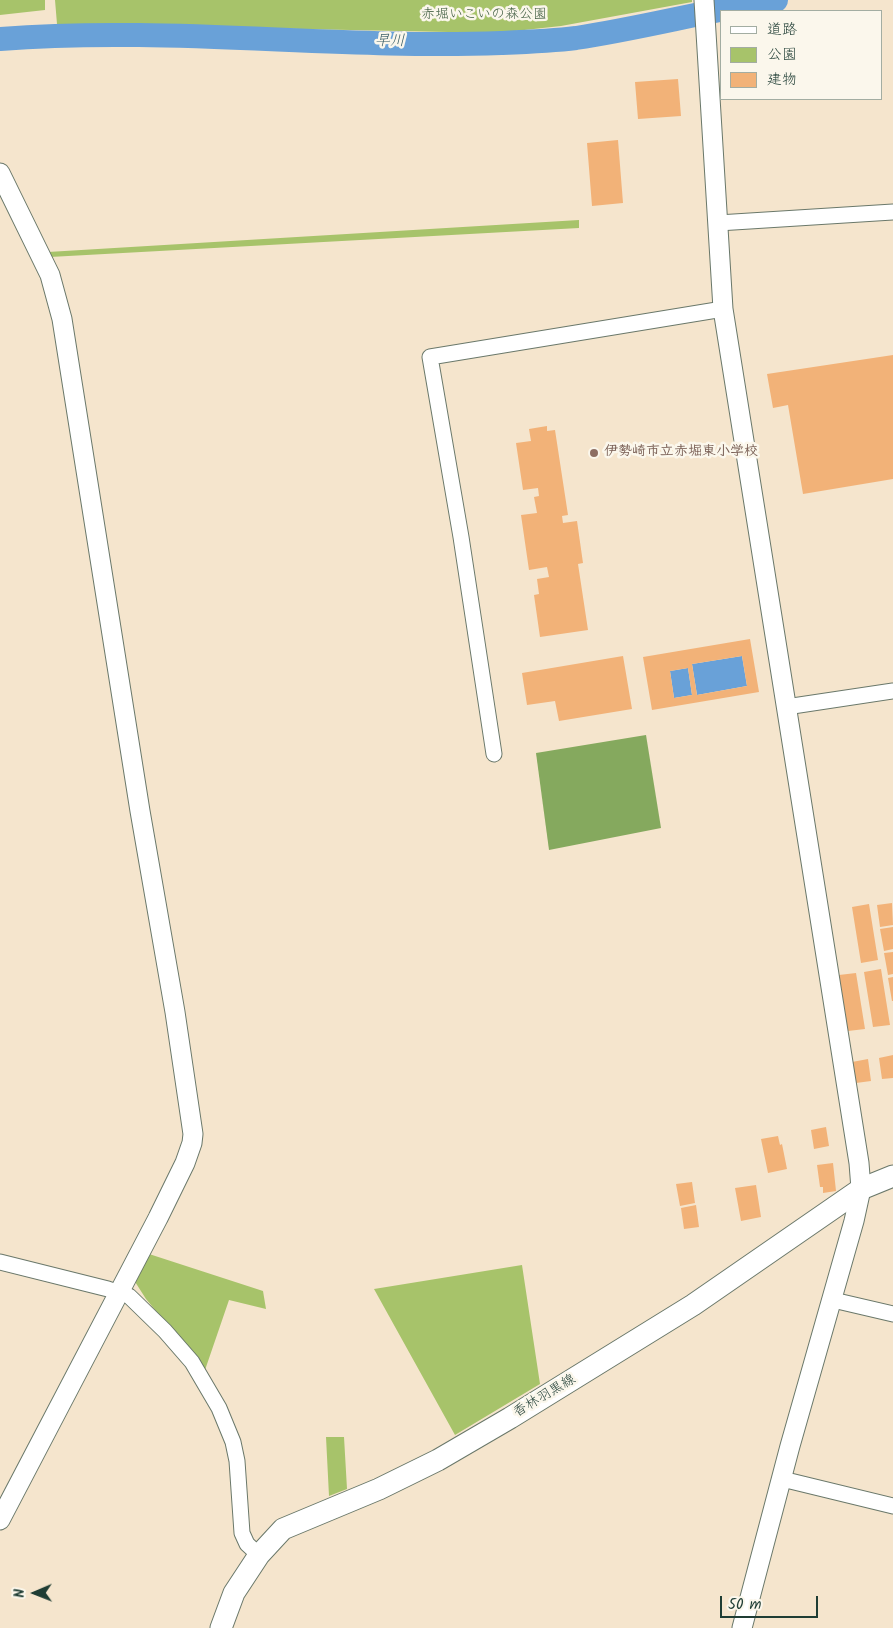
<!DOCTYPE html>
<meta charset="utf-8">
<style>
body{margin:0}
#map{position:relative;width:893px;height:1628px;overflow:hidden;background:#f5e5cd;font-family:Kalam,"Klee One",sans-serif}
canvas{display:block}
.legend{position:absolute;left:720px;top:10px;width:162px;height:90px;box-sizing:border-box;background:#fbf7ec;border:1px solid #a3ada2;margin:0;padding:6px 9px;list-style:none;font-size:15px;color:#1f3d34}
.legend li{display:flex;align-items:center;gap:10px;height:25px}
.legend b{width:25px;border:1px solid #a3ada2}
.north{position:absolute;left:10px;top:1568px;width:50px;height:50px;-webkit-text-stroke:4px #fbf7ec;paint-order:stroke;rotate:269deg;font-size:14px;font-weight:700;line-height:20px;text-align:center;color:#1f3d34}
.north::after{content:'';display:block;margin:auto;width:18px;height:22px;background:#1f3d34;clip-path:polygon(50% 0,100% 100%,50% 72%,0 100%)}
.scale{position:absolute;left:720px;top:1596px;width:98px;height:22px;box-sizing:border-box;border:2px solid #1f3d34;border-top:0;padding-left:6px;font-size:15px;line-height:18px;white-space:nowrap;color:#1f3d34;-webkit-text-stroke:4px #fbf7ec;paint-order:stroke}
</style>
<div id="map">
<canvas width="893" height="1628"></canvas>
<ul class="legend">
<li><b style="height:6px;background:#fff"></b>道路</li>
<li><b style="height:14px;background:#a7c36a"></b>公園</li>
<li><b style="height:14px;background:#f2b278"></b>建物</li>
</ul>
<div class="north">N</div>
<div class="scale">50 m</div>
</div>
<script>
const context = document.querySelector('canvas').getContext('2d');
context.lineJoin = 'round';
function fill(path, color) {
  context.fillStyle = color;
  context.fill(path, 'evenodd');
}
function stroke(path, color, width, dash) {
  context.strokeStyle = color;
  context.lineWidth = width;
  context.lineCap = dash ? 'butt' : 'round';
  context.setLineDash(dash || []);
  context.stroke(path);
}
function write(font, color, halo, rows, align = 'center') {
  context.font = font + ' Kalam,"Klee One",sans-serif';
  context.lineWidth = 5;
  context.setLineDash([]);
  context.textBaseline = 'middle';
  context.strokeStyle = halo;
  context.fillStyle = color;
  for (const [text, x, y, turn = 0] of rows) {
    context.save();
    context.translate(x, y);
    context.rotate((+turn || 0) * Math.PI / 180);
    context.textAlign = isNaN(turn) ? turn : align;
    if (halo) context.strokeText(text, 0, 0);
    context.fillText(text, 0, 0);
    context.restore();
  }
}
fill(new Path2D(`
 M 0,0 L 45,0 L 45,10 L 0,15 Z
 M 55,0 L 692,0 L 692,2 L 561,26 L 497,33 L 57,24 Z
 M 579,220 L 579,228 L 50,257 L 48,252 Z
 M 146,1253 L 263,1291 L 266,1309 L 229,1300 L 205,1370 L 146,1299 L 132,1277 Z
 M 522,1265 L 540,1384 L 455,1435 L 374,1289 Z
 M 326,1437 L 344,1437 L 347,1489 L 329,1496 Z`), '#a7c36a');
fill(new Path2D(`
 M 646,735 L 661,828 L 549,850 L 536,753 Z`), '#85a95e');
fill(new Path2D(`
 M 742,656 L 747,686 L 697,695 L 692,664 Z
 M 688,668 L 692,695 L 674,698 L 670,671 Z`), '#69a1d8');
stroke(new Path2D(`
 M 0,39 C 167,26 334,49 501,43 C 526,42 552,41 576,38 C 643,28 709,10 776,0`), '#69a1d8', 24);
fill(new Path2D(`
 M 678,79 L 681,116 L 638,119 L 635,82 Z
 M 618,140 L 623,203 L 592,206 L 587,143 Z
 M 893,355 L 893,479 L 803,494 L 788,405 L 773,408 L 767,374 Z
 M 547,426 L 547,431 L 555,430 L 568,515 L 562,516 L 563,523 L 577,521 L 583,563 L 578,564 L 588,630 L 540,637 L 534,595 L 539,594 L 537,579 L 549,577 L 547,567 L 529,570 L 521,515 L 537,513 L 534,497 L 539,496 L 538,488 L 523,490 L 516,443 L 531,441 L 529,429 Z
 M 750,639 L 759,692 L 652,710 L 643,657 ZM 742,656 L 747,686 L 697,695 L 692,664 ZM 688,668 L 692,695 L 674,698 L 670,671 Z
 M 623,656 L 632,709 L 559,721 L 555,701 L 527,705 L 522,673 Z
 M 892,903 L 893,925 L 880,927 L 877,905 Z
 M 869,904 L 878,960 L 861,963 L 852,907 Z
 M 893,927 L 893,949 L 884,951 L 880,929 Z
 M 893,952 L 893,974 L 888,975 L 884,953 Z
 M 881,969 L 890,1025 L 873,1027 L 864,972 Z
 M 856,973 L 865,1029 L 848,1031 L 839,975 Z
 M 893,977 L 893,1001 L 892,1001 L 888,978 Z
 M 893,1055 L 893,1078 L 882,1079 L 879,1058 Z
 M 868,1059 L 871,1081 L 856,1083 L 852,1062 Z
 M 826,1127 L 829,1146 L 814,1149 L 811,1130 Z
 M 778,1136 L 780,1145 L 782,1144 L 787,1169 L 768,1173 L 761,1139 Z
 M 833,1163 L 836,1191 L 823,1193 L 823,1187 L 820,1187 L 817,1165 Z
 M 692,1182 L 695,1203 L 680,1206 L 676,1184 Z
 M 756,1185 L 761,1217 L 741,1221 L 735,1188 Z
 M 696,1205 L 699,1227 L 684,1229 L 681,1208 Z`), '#f2b278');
const minor = new Path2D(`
 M 718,223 L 893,212
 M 786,707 L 893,691
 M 494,754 L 461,537 L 430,357 L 723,309
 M 0,1262 L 108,1289 L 129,1296 L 165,1331 L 192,1362 L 219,1408 L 233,1442 L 237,1461 L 242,1533 L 247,1544 L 259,1555
 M 833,1300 L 893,1314
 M 782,1479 L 893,1506`);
const tertiary = new Path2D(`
 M 704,0 L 723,309 L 859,1163 L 861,1189 L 854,1221 L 790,1446 L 742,1628
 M 0,173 L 50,275 L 62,319 L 140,811 L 175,1012 L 193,1134 L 192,1143 L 185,1163 L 158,1218 L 0,1520`);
const secondary = new Path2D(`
 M 221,1628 L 234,1593 L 259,1555 L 283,1529 L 379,1489 L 438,1460 L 510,1418 L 693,1305 L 861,1189 L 893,1176`);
stroke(minor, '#6a786a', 17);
stroke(tertiary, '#6a786a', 21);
stroke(secondary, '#6a786a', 23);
stroke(minor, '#fff', 15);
stroke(tertiary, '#fff', 19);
stroke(secondary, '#fff', 21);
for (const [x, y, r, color] of [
 [594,453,5,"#8d6e63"]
]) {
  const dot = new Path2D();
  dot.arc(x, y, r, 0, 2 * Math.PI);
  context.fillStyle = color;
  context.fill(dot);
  stroke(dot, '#fbf7ec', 2);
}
write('14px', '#415e42', '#fbf7ec', [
 ["赤堀いこいの森公園",484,16]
]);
write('bold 14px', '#785e54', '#fbf7ec', [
 ["伊勢崎市立赤堀東小学校",604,453]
], 'left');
write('14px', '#1f3d34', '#fbf7ec', [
 ["香林羽黒線",545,1397,-31]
]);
write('italic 15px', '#355b65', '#fbf7ec', [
 ["早川",390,42]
]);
</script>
